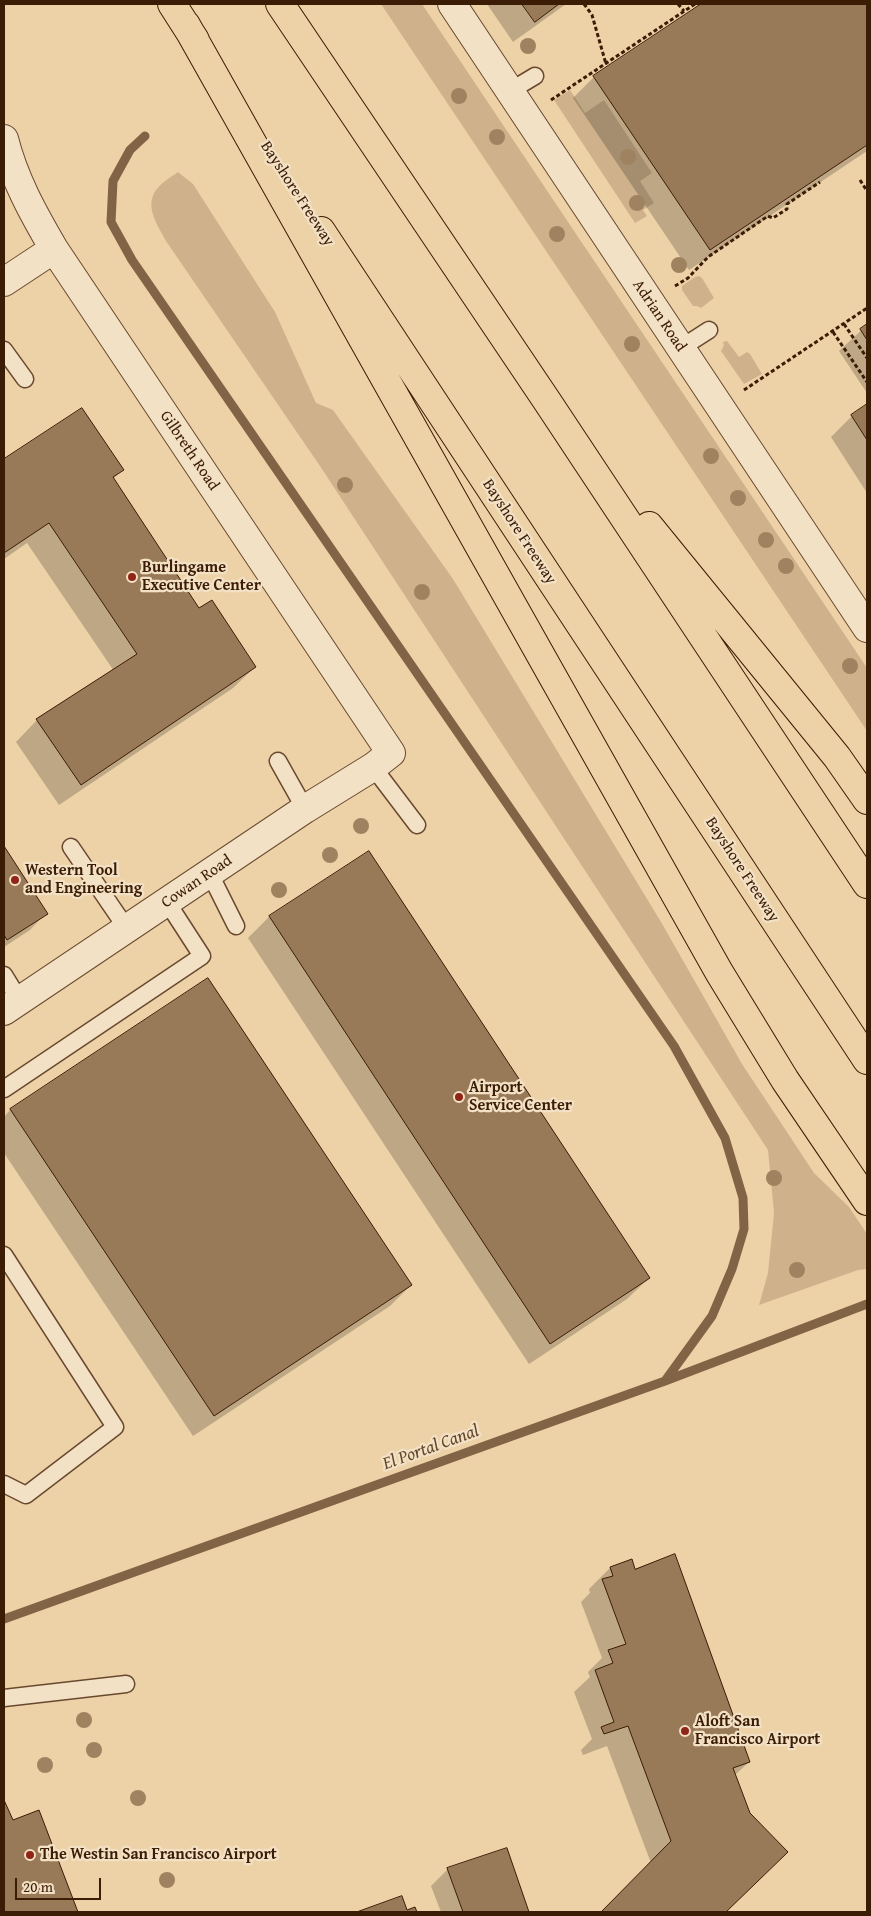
<!DOCTYPE html>
<style>
body{margin:0}
#map{position:relative;width:871px;height:1916px;overflow:hidden;background:#edd1a7;font-family:"Gentium Book Plus",serif}
canvas{display:block}
.frame{position:absolute;inset:0;border:5px solid #3b1c05;pointer-events:none}
.scale{position:absolute;left:15px;top:1878px;width:86px;height:22px;box-sizing:border-box;border:2px solid #3b1c05;border-top:0;padding-left:6px;font-size:15px;line-height:18px;white-space:nowrap;color:#3b1c05;-webkit-text-stroke:4px #f3e1c6;paint-order:stroke}
</style>
<div id="map">
<canvas width="871" height="1916"></canvas>
<div class="frame"></div>
<div class="scale">20 m</div>
</div>
<script>
const context = document.querySelector('canvas').getContext('2d');
context.lineJoin = 'round';
function fill(path, color) {
  context.fillStyle = color;
  context.fill(path, 'evenodd');
}
function stroke(path, color, width, dash) {
  context.strokeStyle = color;
  context.lineWidth = width;
  context.lineCap = dash ? 'butt' : 'round';
  context.setLineDash(dash || []);
  context.stroke(path);
}
function write(font, color, halo, rows, align = 'center') {
  context.font = font + ' "Gentium Book Plus",serif';
  context.lineWidth = 4.5;
  context.setLineDash([]);
  context.textBaseline = 'middle';
  context.strokeStyle = halo;
  context.fillStyle = color;
  for (const [text, x, y, turn = 0] of rows) {
    context.save();
    context.translate(x, y);
    context.rotate((+turn || 0) * Math.PI / 180);
    context.textAlign = isNaN(turn) ? turn : align;
    if (halo) context.strokeText(text, 0, 0);
    context.fillText(text, 0, 0);
    context.restore();
  }
}
fill(new Path2D(`
 M 381,4 L 422,4 L 867,668 L 867,731 Z
 M 570,90 L 585,113 L 604,100 L 652,173 L 640,181 L 654,203 L 643,210 L 647,216 L 635,223 L 554,100 Z
 M 178,172 L 193,184 L 275,312 L 316,403 L 333,410 L 453,579 L 661,922 L 742,1064 L 814,1173 L 849,1207 L 867,1234 L 867,1269 L 858,1270 L 759,1305 L 768,1273 L 774,1213 L 768,1150 L 320,466 L 166,241 C 158,226 144,207 156,190 C 161,183 171,177 178,172 Z
 M 699,276 L 702,278 L 714,298 L 701,308 L 697,306 L 693,306 L 682,290 L 682,286 L 695,277 Z
 M 727,341 L 739,357 L 747,352 L 750,354 L 762,374 L 744,384 L 721,351 L 724,345 L 723,342 Z`), '#cfb28b');
fill(new Path2D(`
 M 487,4 L 566,4 L 513,42 Z
 M 703,4 L 867,4 L 867,151 L 689,270 L 573,98 L 594,77 Z
 M 867,325 L 867,393 L 839,351 Z
 M 867,406 L 867,493 L 831,437 L 852,416 Z
 M 81,409 L 122,470 L 113,479 L 199,610 L 255,667 L 233,688 L 59,805 L 16,742 L 37,720 L 114,671 L 27,543 L 4,559 L 4,461 Z
 M 4,848 L 46,913 L 30,930 L 4,947 Z
 M 368,853 L 649,1278 L 627,1299 L 529,1364 L 248,938 L 269,917 Z
 M 207,980 L 411,1285 L 390,1306 L 193,1436 L 4,1153 L 4,1117 L 10,1110 Z
 M 631,1560 L 634,1570 L 749,1762 L 735,1775 L 765,1873 L 725,1912 L 603,1912 L 651,1863 L 607,1746 L 583,1755 L 581,1750 L 592,1739 L 574,1692 L 590,1677 L 588,1672 L 602,1658 L 581,1602 L 590,1593 L 589,1589 L 610,1568 Z
 M 4,1803 L 13,1822 L 38,1812 L 77,1912 L 4,1912 Z
 M 506,1849 L 528,1912 L 441,1912 L 431,1886 L 448,1869 Z
 M 401,1897 L 406,1912 L 415,1909 L 416,1912 L 360,1912 Z`), '#0003');
stroke(new Path2D(`
 M 145,136 L 130,150 L 113,181 L 111,222 L 132,260 L 674,1046 L 725,1138 L 743,1198 L 744,1229 L 732,1269 L 712,1316 L 665,1381
 M 4,1619 L 665,1381 L 867,1304`), '#816345', 9);
const building = new Path2D(`
 M 522,4 L 559,4 L 535,22 Z
 M 701,4 L 867,4 L 867,145 L 710,250 L 593,76 Z
 M 867,324 L 867,340 L 860,329 Z
 M 867,404 L 867,440 L 851,415 Z
 M 82,408 L 124,470 L 113,477 L 199,608 L 212,600 L 256,667 L 81,785 L 36,719 L 137,654 L 49,523 L 4,553 L 4,459 Z
 M 4,846 L 48,914 L 7,940 L 4,935 Z
 M 369,851 L 650,1278 L 550,1344 L 269,916 Z
 M 208,978 L 412,1285 L 214,1416 L 10,1109 Z
 M 675,1554 L 750,1762 L 733,1768 L 750,1813 L 788,1852 L 726,1912 L 601,1912 L 671,1841 L 628,1726 L 604,1734 L 601,1727 L 614,1722 L 595,1670 L 613,1663 L 608,1650 L 626,1644 L 602,1579 L 613,1576 L 610,1567 L 632,1559 L 635,1569 Z
 M 4,1800 L 13,1820 L 39,1810 L 78,1912 L 4,1912 Z
 M 507,1848 L 529,1912 L 463,1912 L 447,1868 Z
 M 402,1896 L 407,1910 L 415,1907 L 417,1912 L 357,1912 Z`);
fill(building, '#987a59');
stroke(building, '#3b1c05', 1);
const lane = new Path2D(`
 M 510,91 L 535,76
 M 681,348 L 709,330
 M 4,350 L 25,379
 M 278,761 L 305,809
 M 373,767 L 417,825
 M 71,847 L 127,929
 M 210,874 L 236,926
 M 4,975 L 20,1001
 M 4,1089 L 202,956 L 167,902
 M 4,1255 L 115,1427 L 26,1495 L 4,1484
 M 4,1698 L 126,1684`);
const street = new Path2D(`
 M 452,4 L 867,628
 M 4,139 C 14,179 33,213 54,249 L 391,753 L 373,767 L 305,809 L 4,1011
 M 4,282 L 54,249`);
const highway = new Path2D(`
 M 172,4 L 195,40
 M 280,4 L 547,401 L 867,884
 M 186,25 L 719,972 L 785,1080 L 867,1201
 M 321,231 L 867,1060
 M 649,526 L 837,757 L 867,800`);
stroke(lane, '#68492e', 19);
stroke(street, '#68492e', 30);
stroke(highway, '#3b1c05', 30);
stroke(new Path2D(`
 M 584,4 L 592,15 L 606,64
 M 678,4 L 684,11
 M 551,100 L 695,4
 M 860,180 L 867,191
 M 675,286 L 688,278 L 708,257 L 768,216 L 773,218 L 787,209 L 787,204 L 820,182
 M 844,324 L 867,358
 M 833,332 L 867,382
 M 744,390 L 867,308`), '#3b1c05', 3, [4, 2.5]);
stroke(lane, '#f3e1c6', 16);
stroke(street, '#f3e1c6', 28);
stroke(highway, '#edd1a7', 28);
context.fillStyle = '#9f8260';
for (const [x, y] of [
 [528,46],
 [459,96],
 [497,137],
 [628,157],
 [637,203],
 [557,234],
 [679,265],
 [632,344],
 [711,456],
 [345,485],
 [738,498],
 [766,540],
 [786,566],
 [422,592],
 [850,666],
 [361,826],
 [330,855],
 [279,890],
 [774,1178],
 [797,1270],
 [84,1720],
 [94,1750],
 [45,1765],
 [138,1798],
 [167,1880]
]) {
  context.beginPath();
  context.arc(x, y, 8, 0, 2 * Math.PI);
  context.fill();
}
for (const [x, y, r, color] of [
 [132,577,5,"#8f2418"],
 [15,880,5,"#8f2418"],
 [459,1097,5,"#8f2418"],
 [685,1731,5,"#8f2418"],
 [30,1855,5,"#8f2418"]
]) {
  const dot = new Path2D();
  dot.arc(x, y, r, 0, 2 * Math.PI);
  context.fillStyle = color;
  context.fill(dot);
  stroke(dot, '#f3e1c6', 2);
}
write('16px', '#3b1c05', '#f3e1c6', [
 ["Bayshore Freeway",297,194,57],
 ["Adrian Road",659,316,56],
 ["Gilbreth Road",189,451,56],
 ["Bayshore Freeway",519,532,57],
 ["Bayshore Freeway",742,870,57],
 ["Cowan Road",197,882,-34]
]);
write('bold 16px', '#3b1c05', '#f3e1c6', [
 ["Burlingame",142,568],
 ["Executive Center",142,586],
 ["Western Tool",25,871],
 ["and Engineering",25,889],
 ["Airport",469,1088],
 ["Service Center",469,1106],
 ["Aloft San",695,1722],
 ["Francisco Airport",695,1740],
 ["The Westin San Francisco Airport",40,1855]
], 'left');
write('italic 18px', '#64462a', '#f3e1c6', [
 ["El Portal Canal",431,1448,-20]
]);
</script>
